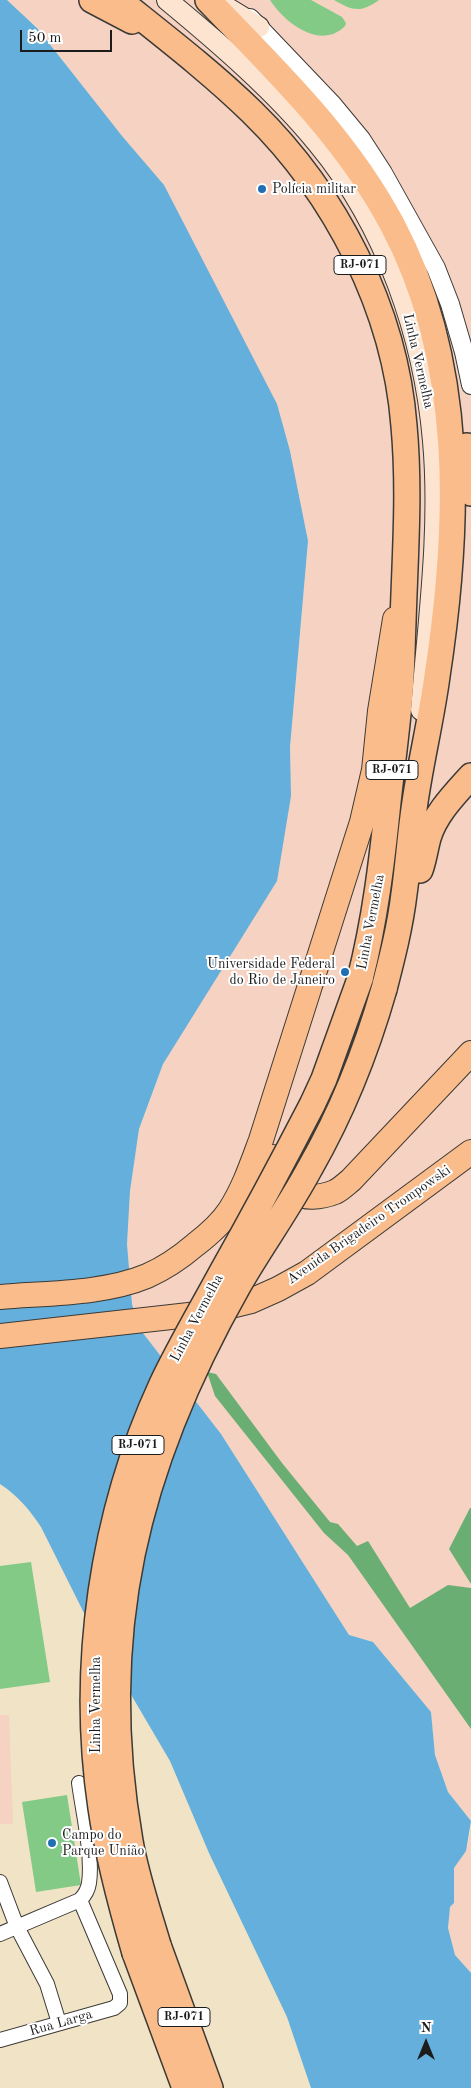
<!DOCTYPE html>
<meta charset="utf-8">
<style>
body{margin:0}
#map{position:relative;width:471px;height:2088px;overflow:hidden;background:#f0e3c6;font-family:"Old Standard TT",serif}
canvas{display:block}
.north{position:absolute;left:401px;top:2018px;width:50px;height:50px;-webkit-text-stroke:4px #fff;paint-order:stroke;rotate:0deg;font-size:14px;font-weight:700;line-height:20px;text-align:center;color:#1c1c1c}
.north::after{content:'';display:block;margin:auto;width:18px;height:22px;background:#1c1c1c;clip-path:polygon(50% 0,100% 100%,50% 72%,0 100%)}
.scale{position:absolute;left:20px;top:30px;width:92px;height:22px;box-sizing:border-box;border:2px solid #1c1c1c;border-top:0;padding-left:6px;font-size:15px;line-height:18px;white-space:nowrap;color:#1c1c1c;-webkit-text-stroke:4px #fff;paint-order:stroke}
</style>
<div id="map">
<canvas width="471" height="2088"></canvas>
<div class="north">N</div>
<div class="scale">50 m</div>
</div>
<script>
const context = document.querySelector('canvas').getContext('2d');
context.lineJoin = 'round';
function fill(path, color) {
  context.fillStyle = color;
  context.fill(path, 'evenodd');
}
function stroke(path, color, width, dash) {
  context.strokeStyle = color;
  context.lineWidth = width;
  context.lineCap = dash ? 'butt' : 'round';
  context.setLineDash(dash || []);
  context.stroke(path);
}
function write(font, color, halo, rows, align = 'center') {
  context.font = font + ' "Old Standard TT",serif';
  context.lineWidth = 4;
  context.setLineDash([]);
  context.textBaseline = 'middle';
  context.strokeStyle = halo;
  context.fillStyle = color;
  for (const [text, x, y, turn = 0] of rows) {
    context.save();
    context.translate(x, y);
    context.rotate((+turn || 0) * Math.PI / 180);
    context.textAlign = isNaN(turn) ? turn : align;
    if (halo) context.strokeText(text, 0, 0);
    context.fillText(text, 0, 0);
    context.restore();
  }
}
fill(new Path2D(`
 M 7,0 L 471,0 L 471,1821 L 448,1792 L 435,1755 L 431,1712 L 373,1642 L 349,1635 L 221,1434 L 139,1328 L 132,1304 L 127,1244 L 130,1191 L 139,1129 L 163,1064 L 291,796 L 290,747 L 308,541 L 164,185 L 122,137 L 38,28 Z
 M 0,1715 L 9,1715 L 13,1824 L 0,1824 Z
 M 471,1830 L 471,1973 L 455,1955 L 448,1928 L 450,1907 L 454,1903 L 454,1868 L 466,1851 Z`), '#f5d2c2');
fill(new Path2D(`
 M 270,0 L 311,0 L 342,17 L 346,23 L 345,26 C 320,51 284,22 270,0 Z
 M 334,0 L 379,0 C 361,13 353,11 334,0 Z
 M 31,1562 L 50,1682 L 0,1689 L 0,1566 Z
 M 67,1795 L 81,1885 L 36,1892 L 22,1802 Z`), '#83ca86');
fill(new Path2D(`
 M 207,1372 L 216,1374 L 282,1463 L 330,1522 L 338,1524 L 357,1546 L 368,1541 L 410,1608 L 448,1585 L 471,1588 L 471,1729 L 348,1555 L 324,1533 L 215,1396 Z
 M 470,1508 L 471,1508 L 471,1584 L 449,1549 Z`), '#6aae73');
fill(new Path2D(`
 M 0,0 L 7,0 L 37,28 L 122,136 L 164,185 L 277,404 L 290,451 L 308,541 L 290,747 L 291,796 L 277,881 L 163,1064 L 139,1129 L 130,1191 L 127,1244 L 132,1304 L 139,1328 L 221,1434 L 349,1635 L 373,1642 L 431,1712 L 435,1755 L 448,1792 L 471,1821 L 466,1851 L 454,1868 L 454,1903 L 450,1907 L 448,1928 L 455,1955 L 471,1973 L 471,2088 L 311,2088 L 287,2017 L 209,1853 L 170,1761 L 89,1623 L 41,1527 C 30,1510 17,1495 0,1484 Z`), '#64afdc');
const minor = new Path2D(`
 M 0,1882 L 17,1927 L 47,1984 L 59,2023
 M 0,1934 L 80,1900 C 85,1895 88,1890 89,1883 C 93,1855 83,1812 79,1783
 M 0,2040 L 114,2008 L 120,2003 L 120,1994 L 80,1900`);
const tertiary = new Path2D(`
 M 250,18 L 332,104 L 361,139 L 383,173 L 436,268 L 450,304 L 464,352 L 471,385`);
const secondary = new Path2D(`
 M 167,0 C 219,43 276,92 318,144 C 386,226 424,337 433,441 C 441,530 428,622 421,710
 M 218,2 L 259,27`);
const trunk = new Path2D(`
 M 273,1157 C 273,1193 305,1204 335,1192 C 341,1189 346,1184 351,1180 L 471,1053
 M 0,1297 C 46,1293 104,1294 147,1276 C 165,1268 181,1257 195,1245 C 208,1235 221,1224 230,1210 C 244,1188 252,1164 261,1140 L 362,822 L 374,770 L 380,711 L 395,619
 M 0,1336 L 198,1314 L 251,1301 L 278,1289 L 307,1273 L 471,1152`);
const motorway = new Path2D(`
 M 92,0 L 132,21
 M 119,0 C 164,36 211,72 252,112 C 336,194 395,309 404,426 C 410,491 405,556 403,622 C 402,646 402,669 400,693 C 397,729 392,765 388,802 C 382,862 375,920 360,979
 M 208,0 C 276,71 345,136 392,224 C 466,363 460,525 437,676 C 431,721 420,764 414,809 C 410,837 408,866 404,894 C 400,927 392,958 384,989
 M 467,446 L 471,493
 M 420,870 C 424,859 425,849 428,838 C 435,814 454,795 471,776
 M 158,1945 L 210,2088
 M 135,1953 L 185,2088`);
stroke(minor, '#3c3a36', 16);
stroke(tertiary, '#3c3a36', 20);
stroke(secondary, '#3c3a36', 22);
stroke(trunk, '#3c3a36', 26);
stroke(motorway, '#3c3a36', 28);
stroke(minor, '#fff', 14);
stroke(tertiary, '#fff', 18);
stroke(secondary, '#fde4d0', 20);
stroke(trunk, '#f9bc8a', 24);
stroke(motorway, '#f9bc8a', 25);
const motorwayBridge = new Path2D(`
 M 158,1945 C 148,1911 136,1876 130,1841 C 94,1635 136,1466 238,1286 C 261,1246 288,1209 310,1168 C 342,1112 366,1052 384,989
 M 135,1953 C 121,1905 108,1857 101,1808 C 80,1666 102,1514 162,1384 C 180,1346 202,1309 222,1272 C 253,1217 283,1161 312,1105 L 324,1079 L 360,979`);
stroke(motorwayBridge, '#3c3a36', 28, []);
stroke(motorwayBridge, '#f9bc8a', 25);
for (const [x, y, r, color] of [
 [262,189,5,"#1f6fb2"],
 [345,972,5,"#1f6fb2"],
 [52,1843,5,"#1f6fb2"]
]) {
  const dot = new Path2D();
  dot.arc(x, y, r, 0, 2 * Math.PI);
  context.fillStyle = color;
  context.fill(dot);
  stroke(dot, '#fff', 2);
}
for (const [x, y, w] of [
 [360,265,52],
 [392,770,52],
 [138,1445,52],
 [184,2017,52]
]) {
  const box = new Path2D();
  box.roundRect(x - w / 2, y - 9.5, w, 19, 4);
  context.fillStyle = '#fff';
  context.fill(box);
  stroke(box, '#1c1c1c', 1);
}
write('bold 12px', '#1c1c1c', null, [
 ["RJ-071",360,265],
 ["RJ-071",392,770],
 ["RJ-071",138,1445],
 ["RJ-071",184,2017]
]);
write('14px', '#1c1c1c', '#fff', [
 ["Polícia militar",272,189],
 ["Universidade Federal",335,964,"right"],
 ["do Rio de Janeiro",335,980,"right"],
 ["Campo do",62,1835],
 ["Parque União",62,1851]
], 'left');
write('14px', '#1c1c1c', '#fff', [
 ["Linha Vermelha",418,361,77],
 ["Linha Vermelha",371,922,-79],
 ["Avenida Brigadeiro Trompowski",369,1225,-35],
 ["Linha Vermelha",197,1318,-62],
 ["Linha Vermelha",96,1705,-90],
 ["Rua Larga",61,2023,-16]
]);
</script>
